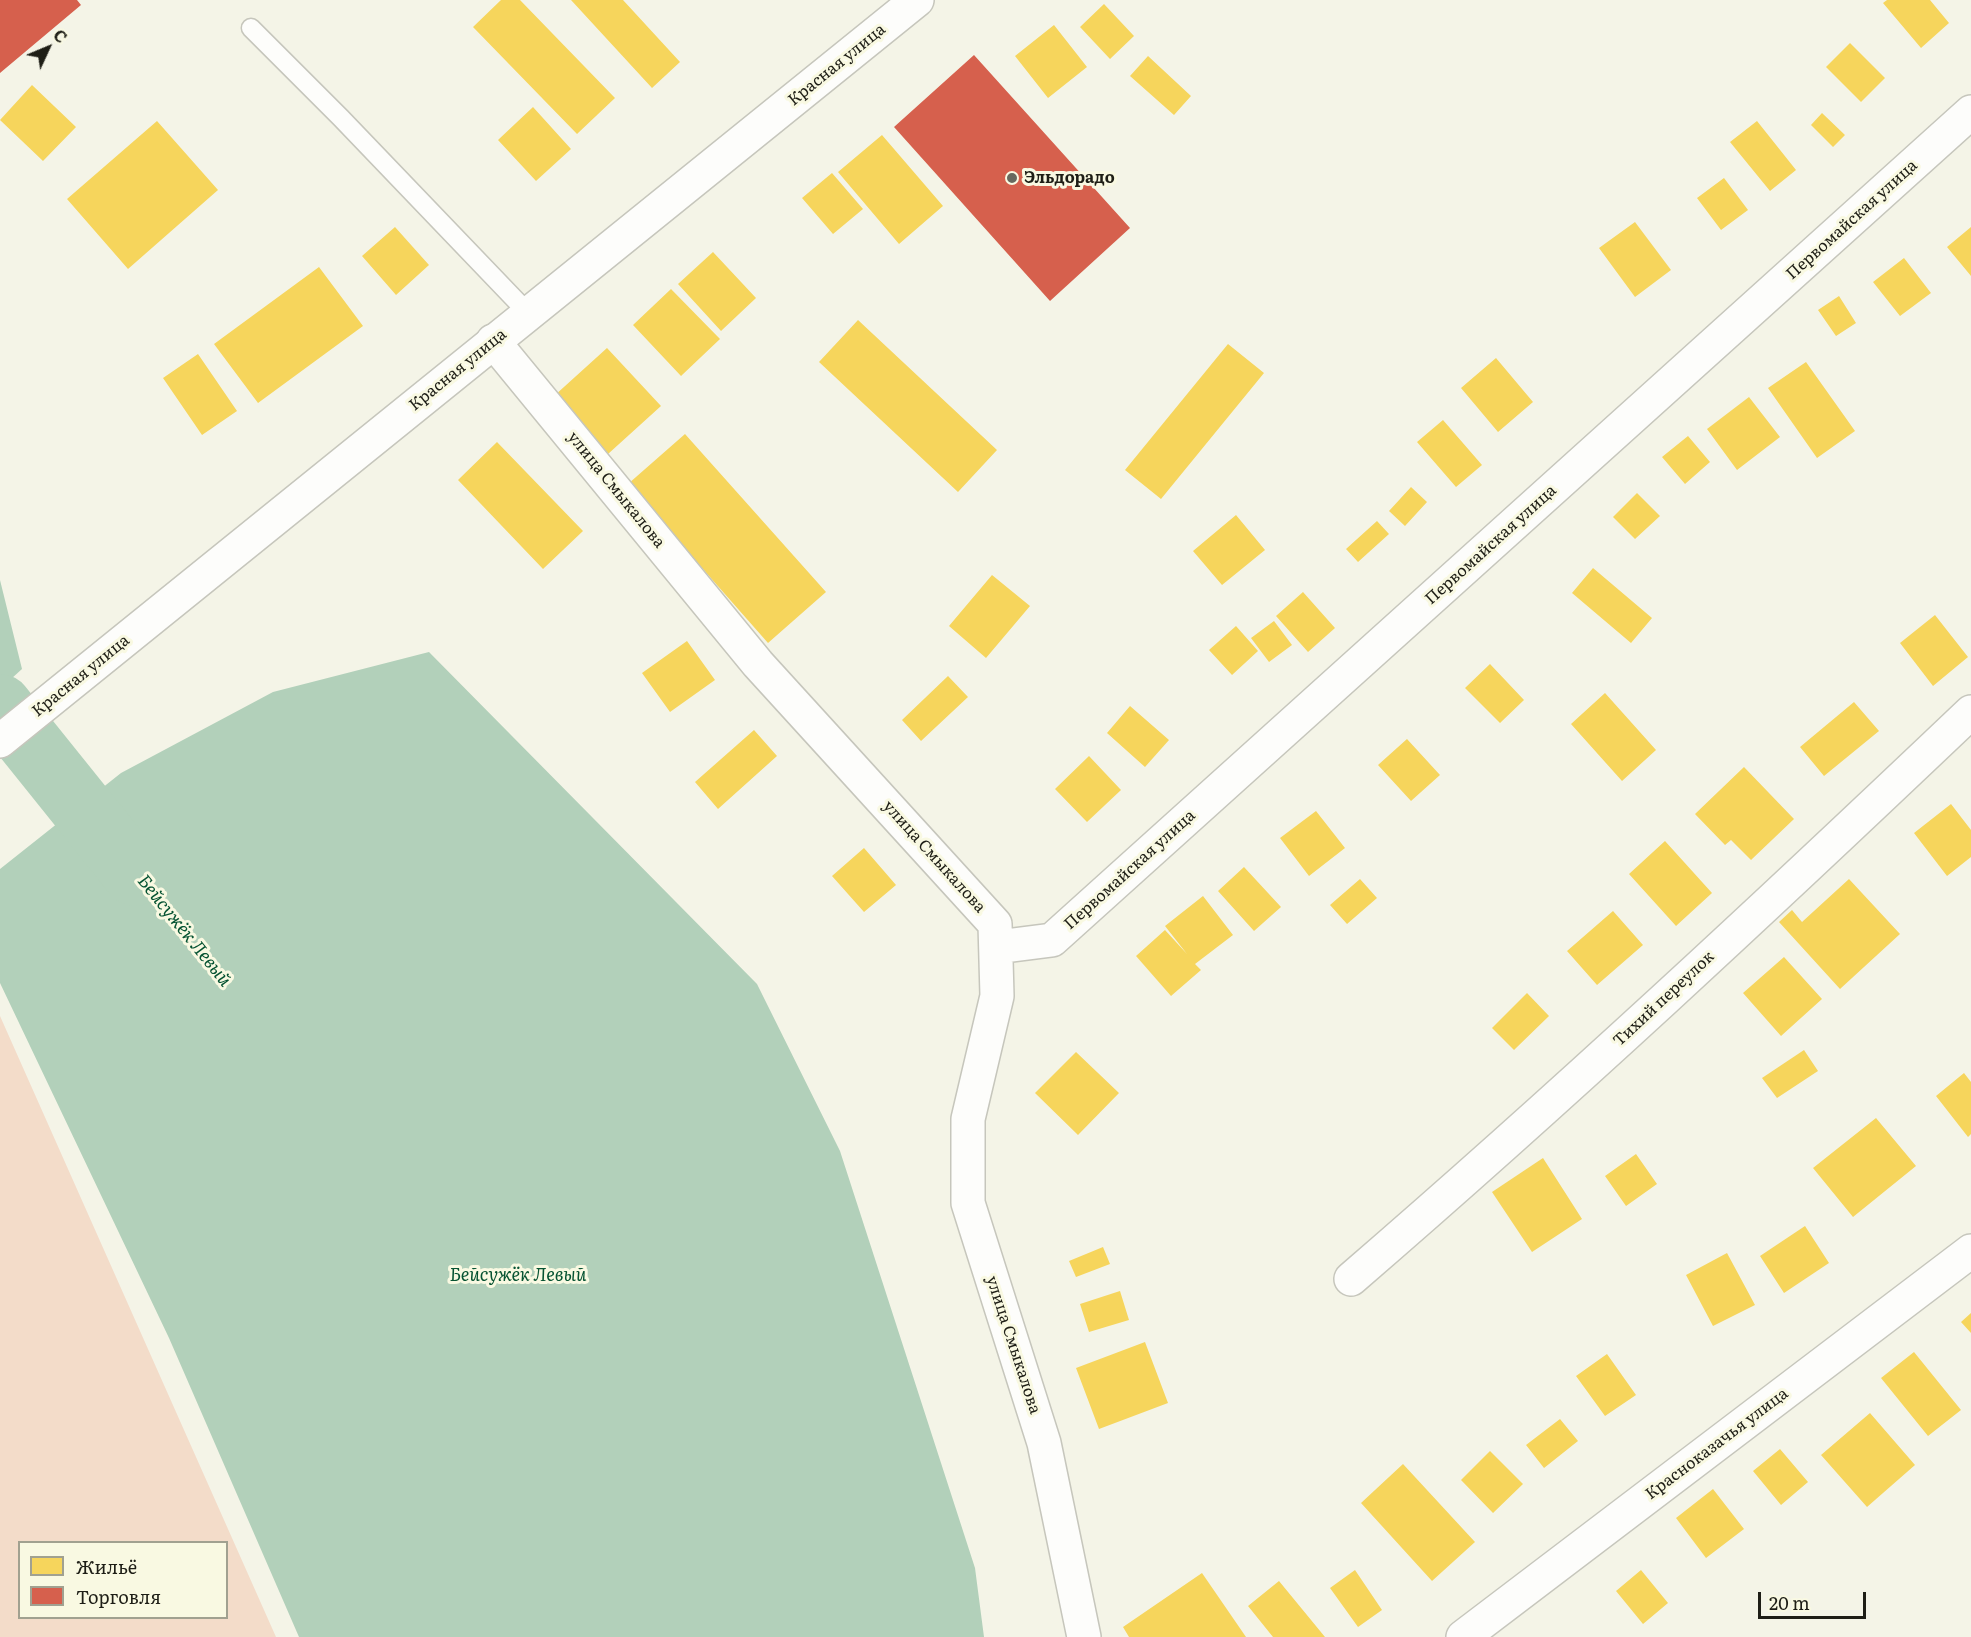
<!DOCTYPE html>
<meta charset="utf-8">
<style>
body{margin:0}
#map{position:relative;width:1971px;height:1637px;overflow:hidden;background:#f4f4e7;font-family:Literata,serif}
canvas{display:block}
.legend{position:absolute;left:18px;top:1541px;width:210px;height:78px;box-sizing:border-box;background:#f9f9e2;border:2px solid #a1a190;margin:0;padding:8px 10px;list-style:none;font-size:18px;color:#1e1e16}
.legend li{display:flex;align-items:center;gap:12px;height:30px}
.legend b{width:30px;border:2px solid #a1a190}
.north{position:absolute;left:18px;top:18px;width:60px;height:60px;-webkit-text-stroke:4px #f9f9e2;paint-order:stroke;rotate:46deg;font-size:16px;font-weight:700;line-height:24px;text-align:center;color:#1e1e16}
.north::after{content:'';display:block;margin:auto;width:21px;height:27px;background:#1e1e16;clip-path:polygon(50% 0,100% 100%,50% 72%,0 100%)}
.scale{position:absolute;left:1758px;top:1592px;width:108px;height:27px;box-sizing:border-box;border:3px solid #1e1e16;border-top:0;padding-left:8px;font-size:18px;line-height:21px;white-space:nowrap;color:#1e1e16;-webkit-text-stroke:4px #f9f9e2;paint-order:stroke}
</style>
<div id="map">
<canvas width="1971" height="1637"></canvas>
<ul class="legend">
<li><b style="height:16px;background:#f6d55c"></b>Жильё</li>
<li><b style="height:16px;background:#d6604d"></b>Торговля</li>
</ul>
<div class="north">С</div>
<div class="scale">20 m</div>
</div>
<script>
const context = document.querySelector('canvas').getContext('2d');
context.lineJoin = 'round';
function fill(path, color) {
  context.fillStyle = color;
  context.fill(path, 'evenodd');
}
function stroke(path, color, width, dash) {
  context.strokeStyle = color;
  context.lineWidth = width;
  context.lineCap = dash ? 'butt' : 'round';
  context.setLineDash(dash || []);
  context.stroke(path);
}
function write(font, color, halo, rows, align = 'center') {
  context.font = font + ' Literata,serif';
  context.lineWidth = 6;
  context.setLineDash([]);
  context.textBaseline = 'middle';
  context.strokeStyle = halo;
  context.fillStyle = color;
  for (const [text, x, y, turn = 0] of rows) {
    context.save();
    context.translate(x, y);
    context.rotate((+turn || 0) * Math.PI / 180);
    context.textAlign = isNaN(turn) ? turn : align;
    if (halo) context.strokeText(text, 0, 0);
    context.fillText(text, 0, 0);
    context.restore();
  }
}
fill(new Path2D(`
 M 0,1016 L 276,1637 L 0,1637 ZM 20,1542 L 226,1542 L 226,1618 L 20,1618 Z`), '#f3dcc9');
fill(new Path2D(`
 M 0,580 L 22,669 L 0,689 Z
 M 429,652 L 757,984 L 840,1151 L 975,1568 L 984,1637 L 299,1637 L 169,1338 L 0,983 L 0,869 L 121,773 L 273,692 Z`), '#b2d0ba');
fill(new Path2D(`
 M 501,0 L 520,0 L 615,98 L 577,134 L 473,27 Z
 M 571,0 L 623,0 L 680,62 L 652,88 Z
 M 1887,0 L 1930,0 L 1949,23 L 1921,48 L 1883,3 Z
 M 1104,4 L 1134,36 L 1110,59 L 1080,27 Z
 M 1054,25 L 1087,67 L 1048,98 L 1015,56 Z
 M 1850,43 L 1885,78 L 1861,102 L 1826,67 Z
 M 1148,56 L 1191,96 L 1174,115 L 1130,76 Z
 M 32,85 L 76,127 L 43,161 L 0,120 Z
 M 533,107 L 571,149 L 536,181 L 498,140 Z
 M 1822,113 L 1845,135 L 1833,147 L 1811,125 Z
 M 157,121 L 218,190 L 128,269 L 67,199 Z
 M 1757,121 L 1796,170 L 1770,191 L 1730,142 Z
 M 882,135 L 943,206 L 899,244 L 838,172 Z
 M 832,173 L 863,209 L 833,234 L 802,198 Z
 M 1724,178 L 1748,210 L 1721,230 L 1697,198 Z
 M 1635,222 L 1671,270 L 1635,297 L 1599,248 Z
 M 395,227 L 429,265 L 396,295 L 362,256 Z
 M 1971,227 L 1971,276 L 1947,247 Z
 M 713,252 L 756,298 L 721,331 L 678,284 Z
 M 1904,258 L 1931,293 L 1900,316 L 1873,282 Z
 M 319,267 L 363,326 L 258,403 L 214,344 Z
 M 671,289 L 720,339 L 681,376 L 633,325 Z
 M 1839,296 L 1856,323 L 1836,336 L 1818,310 Z
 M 858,320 L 997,450 L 958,492 L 819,362 Z
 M 1228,344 L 1264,373 L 1161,499 L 1125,470 Z
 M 607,348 L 661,406 L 608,454 L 554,396 Z
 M 198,354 L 237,411 L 202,435 L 163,378 Z
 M 1496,358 L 1533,402 L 1498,432 L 1461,388 Z
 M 1806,362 L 1855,431 L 1817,458 L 1768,388 Z
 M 1749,397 L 1780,437 L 1737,470 L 1707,429 Z
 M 1443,420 L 1482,465 L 1456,487 L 1417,442 Z
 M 685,434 L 826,592 L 768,643 L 628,484 Z
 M 1688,436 L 1710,462 L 1685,484 L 1662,457 Z
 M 497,442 L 583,531 L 543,569 L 458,480 Z
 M 1411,487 L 1427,502 L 1405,526 L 1389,511 Z
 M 1637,493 L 1660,516 L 1635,539 L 1613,517 Z
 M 1236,515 L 1265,550 L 1222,585 L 1193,551 Z
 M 1377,521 L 1389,534 L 1358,562 L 1346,549 Z
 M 1593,568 L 1652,618 L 1631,643 L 1572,593 Z
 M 992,575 L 1030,606 L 986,658 L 949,626 Z
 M 1303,592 L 1335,628 L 1308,652 L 1276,616 Z
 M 1935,615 L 1968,657 L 1933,686 L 1900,643 Z
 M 1274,621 L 1292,645 L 1269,662 L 1251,638 Z
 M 1236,626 L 1258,651 L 1232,675 L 1209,650 Z
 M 687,641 L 715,680 L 670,712 L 642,673 Z
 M 1490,664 L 1524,700 L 1500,723 L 1465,688 Z
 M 948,676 L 968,697 L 921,741 L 902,720 Z
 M 1605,693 L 1656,750 L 1622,781 L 1571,724 Z
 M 1854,702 L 1879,731 L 1824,776 L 1800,747 Z
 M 1130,706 L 1169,740 L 1145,767 L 1107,733 Z
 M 754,730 L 777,756 L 718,809 L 695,782 Z
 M 1407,739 L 1440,775 L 1411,801 L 1378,765 Z
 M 1089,756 L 1121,790 L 1087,822 L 1055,789 Z
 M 1744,767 L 1794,819 L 1751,860 L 1731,840 L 1725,845 L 1695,814 Z
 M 1951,804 L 1971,830 L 1971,857 L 1947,876 L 1914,833 Z
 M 1316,811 L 1345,848 L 1309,876 L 1280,838 Z
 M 1665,841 L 1712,893 L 1676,926 L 1629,874 Z
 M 864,848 L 896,885 L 864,912 L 832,876 Z
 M 1244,867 L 1281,907 L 1254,931 L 1218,891 Z
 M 1360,879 L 1377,898 L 1347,924 L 1330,905 Z
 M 1849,879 L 1900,934 L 1840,989 L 1779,922 L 1792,910 L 1802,922 Z
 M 1203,896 L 1233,935 L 1195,964 L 1201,970 L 1171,996 L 1136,956 L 1165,930 L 1187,954 L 1165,926 Z
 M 1613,911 L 1643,945 L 1597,985 L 1567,951 Z
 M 1784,957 L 1822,999 L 1781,1036 L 1743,993 Z
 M 1527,993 L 1549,1016 L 1514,1050 L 1492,1028 Z
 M 1804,1050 L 1818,1071 L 1777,1098 L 1762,1078 Z
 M 1076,1052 L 1119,1093 L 1078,1135 L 1035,1093 Z
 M 1964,1073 L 1971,1082 L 1971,1134 L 1968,1137 L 1936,1096 Z
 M 1876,1118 L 1916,1166 L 1853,1217 L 1813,1168 Z
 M 1636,1154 L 1657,1184 L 1626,1206 L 1605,1176 Z
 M 1543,1158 L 1582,1219 L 1532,1252 L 1492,1192 Z
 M 1805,1226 L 1829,1263 L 1784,1293 L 1760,1256 Z
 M 1103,1247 L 1110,1264 L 1076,1277 L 1069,1261 Z
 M 1727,1253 L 1755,1305 L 1713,1326 L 1686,1275 Z
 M 1120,1291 L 1129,1320 L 1089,1332 L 1080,1304 Z
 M 1971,1313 L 1971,1333 L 1961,1322 Z
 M 1145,1342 L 1168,1403 L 1099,1429 L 1076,1368 Z
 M 1914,1352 L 1961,1410 L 1928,1436 L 1881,1378 Z
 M 1607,1354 L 1636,1395 L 1605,1416 L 1576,1376 Z
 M 1870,1413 L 1915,1465 L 1867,1507 L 1821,1455 Z
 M 1560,1419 L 1578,1441 L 1544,1468 L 1526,1445 Z
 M 1780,1449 L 1808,1482 L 1781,1505 L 1753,1471 Z
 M 1490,1451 L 1523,1484 L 1493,1513 L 1461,1480 Z
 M 1403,1464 L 1475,1542 L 1432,1581 L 1361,1503 Z
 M 1713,1489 L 1744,1529 L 1706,1558 L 1676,1518 Z
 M 1355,1570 L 1382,1610 L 1358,1627 L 1330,1588 Z
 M 1641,1570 L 1668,1603 L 1643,1624 L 1616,1591 Z
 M 1202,1573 L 1246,1637 L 1129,1637 L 1123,1627 Z
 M 1279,1581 L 1325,1637 L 1273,1637 L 1248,1606 Z`), '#f6d55c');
fill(new Path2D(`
 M 0,0 L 77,0 L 81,5 L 0,73 Z
 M 974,55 L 1130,228 L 1050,301 L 894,127 Z`), '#d6604d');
stroke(new Path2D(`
 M 0,706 L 135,874`), '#b2d0ba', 64);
const lane = new Path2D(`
 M 251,28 L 341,118 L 528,313`);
const street = new Path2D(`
 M 493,341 L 758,664 L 995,924 L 997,996 L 968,1119 L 968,1203 L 1044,1443 L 1084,1637
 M 997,947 L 1052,940 L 1971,112
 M 1351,1279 C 1563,1096 1768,905 1971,712
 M 1463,1637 L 1971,1251`);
const secondary = new Path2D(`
 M 0,741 L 917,0`);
stroke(lane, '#c6c6bc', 21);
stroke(street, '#c6c6bc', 36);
stroke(secondary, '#c6c6bc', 36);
stroke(lane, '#fdfdfb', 18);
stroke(street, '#fdfdfb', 33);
stroke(secondary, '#fdfdfb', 33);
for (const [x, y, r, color] of [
 [1012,178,6,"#69695f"]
]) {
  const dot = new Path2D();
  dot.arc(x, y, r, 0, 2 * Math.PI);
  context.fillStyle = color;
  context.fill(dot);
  stroke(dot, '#f9f9e2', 2);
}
write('16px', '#1e1e16', '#f9f9e2', [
 ["Красная улица",837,65,-39],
 ["Первомайская улица",1852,220,-42],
 ["Красная улица",458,370,-39],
 ["улица Смыкалова",616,490,51],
 ["Первомайская улица",1491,545,-42],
 ["Красная улица",81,676,-39],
 ["улица Смыкалова",934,857,48],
 ["Первомайская улица",1130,870,-42],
 ["Тихий переулок",1664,999,-43],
 ["улица Смыкалова",1013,1345,72],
 ["Красноказачья улица",1717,1444,-37]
]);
write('bold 16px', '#1e1e16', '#f9f9e2', [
 ["Эльдорадо",1024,178]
], 'left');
write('italic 18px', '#065332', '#f9f9e2', [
 ["Бейсужёк Левый",184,931,51],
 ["Бейсужёк Левый",518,1276]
]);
</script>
